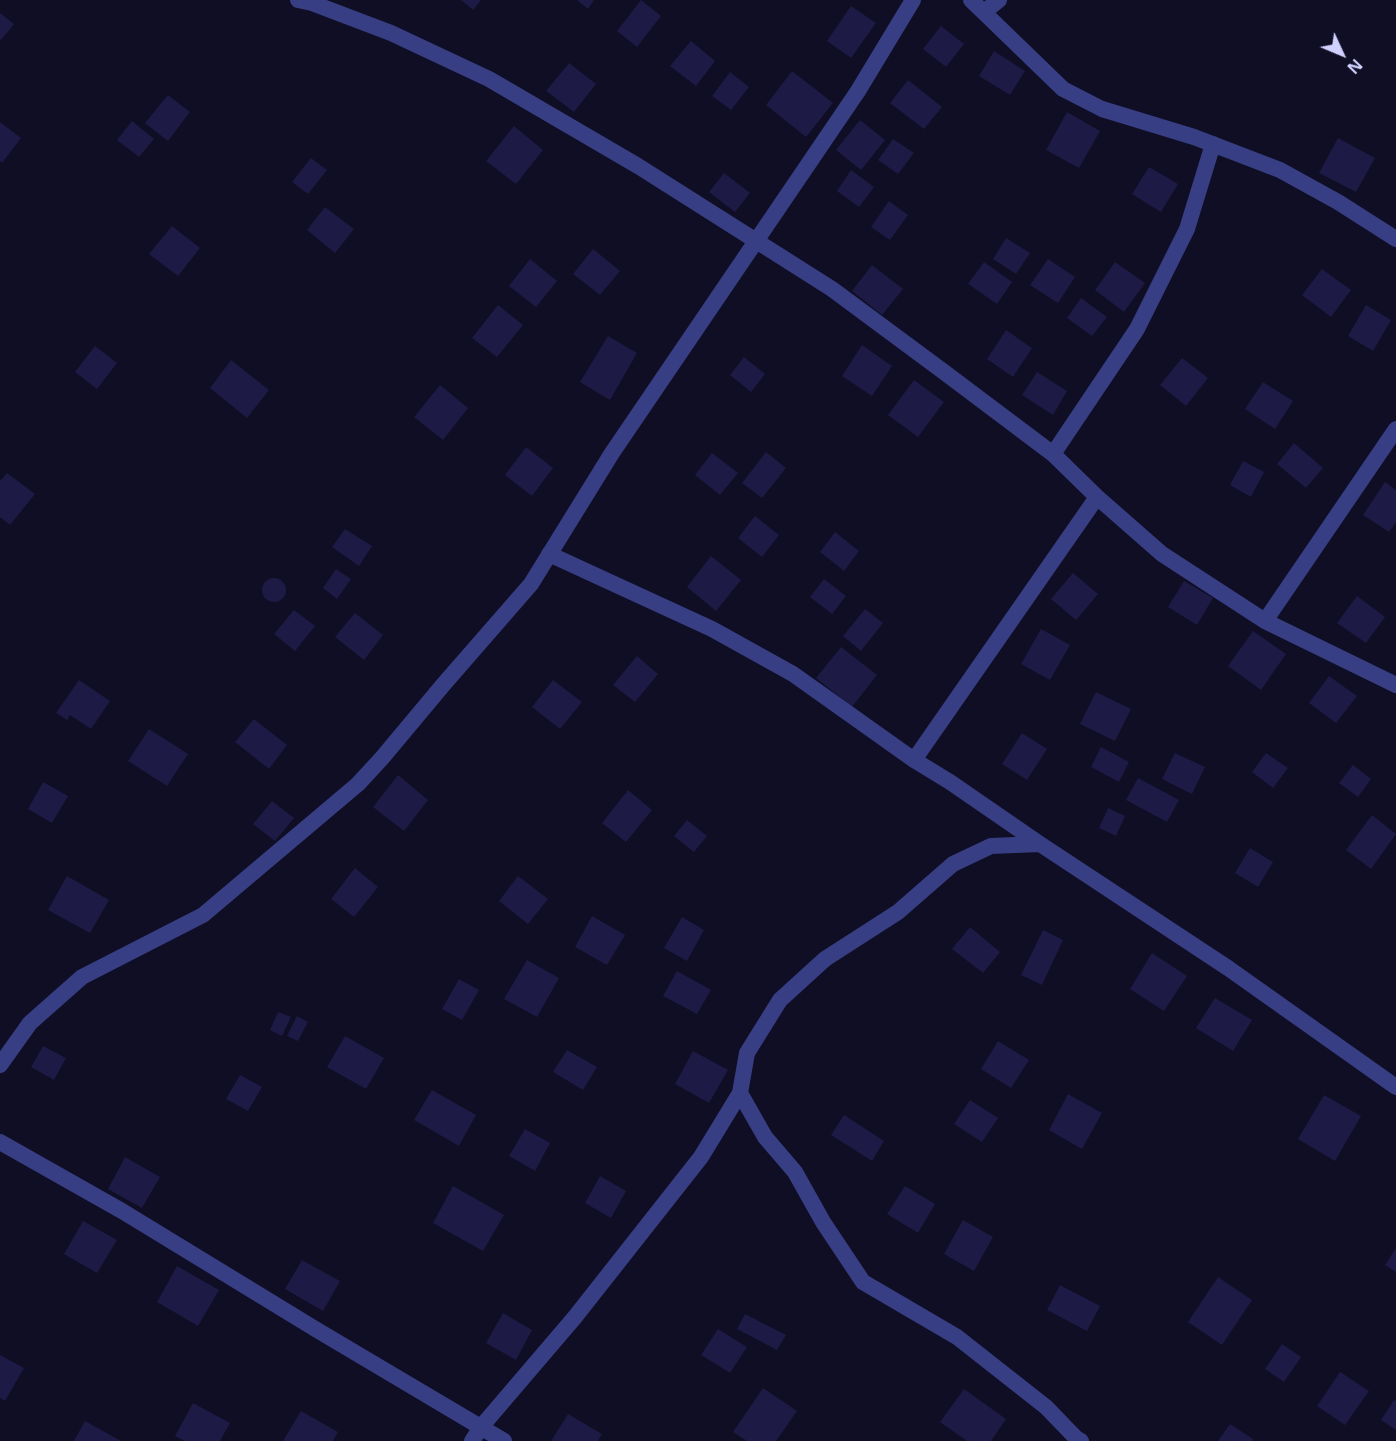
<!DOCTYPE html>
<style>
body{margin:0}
#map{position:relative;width:1396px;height:1441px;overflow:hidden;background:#0f0e24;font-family:"Open Sans",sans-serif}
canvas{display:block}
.north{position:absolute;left:1312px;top:24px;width:60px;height:60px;-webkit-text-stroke:4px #0f0e24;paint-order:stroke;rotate:134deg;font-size:16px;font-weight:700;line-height:24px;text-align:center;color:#d1d1ff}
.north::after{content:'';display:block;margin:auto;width:21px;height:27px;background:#d1d1ff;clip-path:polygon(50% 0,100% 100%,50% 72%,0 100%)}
</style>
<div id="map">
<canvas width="1396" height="1441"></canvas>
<div class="north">N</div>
</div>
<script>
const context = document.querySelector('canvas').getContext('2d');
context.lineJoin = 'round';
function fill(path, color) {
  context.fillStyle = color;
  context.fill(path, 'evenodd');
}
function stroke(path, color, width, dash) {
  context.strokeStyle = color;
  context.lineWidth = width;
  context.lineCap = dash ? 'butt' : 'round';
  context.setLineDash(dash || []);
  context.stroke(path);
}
fill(new Path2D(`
 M 461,0 L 481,0 L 473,10 Z
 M 577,0 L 594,0 L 588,9 Z
 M 641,0 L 661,16 L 637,47 L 617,31 Z
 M 851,6 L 876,23 L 851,58 L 827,41 Z
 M 0,13 L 14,24 L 1,40 L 0,39 Z
 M 941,26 L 964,44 L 946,67 L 923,49 Z
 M 691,41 L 715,61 L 696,86 L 670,66 Z
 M 994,51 L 1025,71 L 1010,95 L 979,76 Z
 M 569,63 L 596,84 L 574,112 L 546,91 Z
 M 792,71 L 833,103 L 806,137 L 766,105 Z
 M 730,72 L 749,87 L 731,110 L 712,96 Z
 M 908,80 L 942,107 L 924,129 L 890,103 Z
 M 168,95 L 190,112 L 168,141 L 145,123 Z
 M 1067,112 L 1100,131 L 1079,168 L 1046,150 Z
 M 860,120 L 885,140 L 861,170 L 836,150 Z
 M 132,121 L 154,139 L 139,157 L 117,140 Z
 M 0,122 L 21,138 L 2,163 L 0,161 Z
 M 514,126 L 543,150 L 516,184 L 486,161 Z
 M 1338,138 L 1375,158 L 1356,192 L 1319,173 Z
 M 893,139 L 914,153 L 898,174 L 878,160 Z
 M 311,158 L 327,170 L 308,194 L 292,182 Z
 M 1149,167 L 1178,184 L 1161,212 L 1132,194 Z
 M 851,170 L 874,187 L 859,207 L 837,191 Z
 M 724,173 L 750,193 L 735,212 L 709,192 Z
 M 889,201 L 908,215 L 890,240 L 871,227 Z
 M 325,207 L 354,229 L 335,253 L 307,230 Z
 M 172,226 L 200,248 L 178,276 L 149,254 Z
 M 1006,238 L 1030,253 L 1016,274 L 993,259 Z
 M 593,249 L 620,271 L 600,295 L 573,274 Z
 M 530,259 L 557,281 L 536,307 L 509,286 Z
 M 1048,259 L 1075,277 L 1058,303 L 1030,285 Z
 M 984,262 L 1012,282 L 997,304 L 968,284 Z
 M 1115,262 L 1145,283 L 1124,312 L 1095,290 Z
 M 872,265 L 903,289 L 882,315 L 852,291 Z
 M 1322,269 L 1351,290 L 1331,317 L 1302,295 Z
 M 1081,298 L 1107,317 L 1092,336 L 1067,318 Z
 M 498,305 L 523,325 L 497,357 L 472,338 Z
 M 1366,305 L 1391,320 L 1373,351 L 1348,336 Z
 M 1006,330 L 1032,348 L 1013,377 L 987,359 Z
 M 608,336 L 637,353 L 610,400 L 580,382 Z
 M 862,345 L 892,366 L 872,396 L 842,376 Z
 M 95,346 L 117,363 L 97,389 L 75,372 Z
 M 744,357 L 765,374 L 751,392 L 730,375 Z
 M 1182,358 L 1208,378 L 1186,406 L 1160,385 Z
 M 231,360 L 269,390 L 247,418 L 210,388 Z
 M 1037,372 L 1067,391 L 1053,415 L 1022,395 Z
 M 914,380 L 944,402 L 918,437 L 888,415 Z
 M 1263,382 L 1293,401 L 1275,429 L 1245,409 Z
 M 440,385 L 468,408 L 443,440 L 414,417 Z
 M 1294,443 L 1323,468 L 1306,488 L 1277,464 Z
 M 526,447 L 553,468 L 532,496 L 505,475 Z
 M 766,452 L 786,468 L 762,498 L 742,483 Z
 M 712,453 L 738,473 L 720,495 L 695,475 Z
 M 1243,461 L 1264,472 L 1251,497 L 1230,485 Z
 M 7,473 L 35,494 L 10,525 L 0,517 L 0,481 Z
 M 1385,482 L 1396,490 L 1396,522 L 1389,532 L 1363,515 Z
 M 755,516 L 779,535 L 762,557 L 738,538 Z
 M 345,529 L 372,546 L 359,566 L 332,547 Z
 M 835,532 L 859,551 L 844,571 L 820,552 Z
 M 711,556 L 741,580 L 716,611 L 687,587 Z
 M 336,569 L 351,579 L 337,599 L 323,588 Z
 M 1073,573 L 1098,594 L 1076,620 L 1051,599 Z
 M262 590a12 12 0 1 1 24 0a12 12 0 1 1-24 0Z
 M 824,579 L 846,596 L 832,614 L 810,597 Z
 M 1184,581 L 1213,598 L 1197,625 L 1168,607 Z
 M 1357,596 L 1385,617 L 1366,643 L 1337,623 Z
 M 865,609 L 883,623 L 861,651 L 843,636 Z
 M 294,610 L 315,626 L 295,651 L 274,634 Z
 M 355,613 L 383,635 L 364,660 L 335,637 Z
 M 1041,629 L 1070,645 L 1050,680 L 1021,664 Z
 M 1253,631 L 1286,654 L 1261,690 L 1228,666 Z
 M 841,647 L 877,675 L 852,707 L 816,678 Z
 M 637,656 L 658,674 L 635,702 L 613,685 Z
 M 1329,676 L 1357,696 L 1336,723 L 1309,703 Z
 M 79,680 L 110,701 L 91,729 L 70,715 L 67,720 L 56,713 Z
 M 553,680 L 582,702 L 560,729 L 532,707 Z
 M 1096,692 L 1131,709 L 1115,741 L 1080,724 Z
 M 254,719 L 287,745 L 269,769 L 235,742 Z
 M 149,729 L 188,754 L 167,786 L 128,761 Z
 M 1022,733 L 1047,749 L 1027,780 L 1002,764 Z
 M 1101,747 L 1129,762 L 1119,782 L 1091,767 Z
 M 1175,753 L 1205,767 L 1192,794 L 1162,779 Z
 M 1266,753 L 1288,768 L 1273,788 L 1252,772 Z
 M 1353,765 L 1371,779 L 1358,797 L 1339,783 Z
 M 398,775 L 428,800 L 404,831 L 373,807 Z
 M 1138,778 L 1179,800 L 1167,822 L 1126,800 Z
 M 43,782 L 68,796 L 52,823 L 28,809 Z
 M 628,790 L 652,810 L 626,842 L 602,823 Z
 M 272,801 L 294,818 L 275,841 L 253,824 Z
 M 1108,808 L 1125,816 L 1116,836 L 1099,828 Z
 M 1372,815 L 1396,834 L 1371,869 L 1346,850 Z
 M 687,820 L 707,836 L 694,852 L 674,836 Z
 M 1250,848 L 1273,862 L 1258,887 L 1235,873 Z
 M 355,868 L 378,887 L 354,917 L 331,899 Z
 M 67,876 L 109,900 L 90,933 L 48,910 Z
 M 518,876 L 548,899 L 528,924 L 499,901 Z
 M 592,916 L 625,935 L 607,965 L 575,947 Z
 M 682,917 L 704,930 L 687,961 L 664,948 Z
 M 970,927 L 1000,952 L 983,973 L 952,949 Z
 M 1043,930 L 1063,940 L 1042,985 L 1021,975 Z
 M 1152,953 L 1187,976 L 1164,1011 L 1130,989 Z
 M 527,960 L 559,978 L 537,1017 L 504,999 Z
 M 677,971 L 711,990 L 697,1014 L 663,996 Z
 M 459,979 L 479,990 L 462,1020 L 442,1009 Z
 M 1215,998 L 1252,1020 L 1233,1051 L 1196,1028 Z
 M 278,1012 L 291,1017 L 282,1036 L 270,1030 Z
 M 297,1016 L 308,1022 L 298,1041 L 287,1036 Z
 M 345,1036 L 384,1058 L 366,1089 L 327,1067 Z
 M 998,1041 L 1029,1060 L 1011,1088 L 981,1069 Z
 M 43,1046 L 66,1058 L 54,1080 L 31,1067 Z
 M 567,1050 L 597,1067 L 583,1090 L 553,1072 Z
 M 693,1051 L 728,1070 L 709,1103 L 675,1084 Z
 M 240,1075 L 262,1087 L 248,1111 L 226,1099 Z
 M 432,1090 L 476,1115 L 459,1146 L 414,1120 Z
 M 1068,1094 L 1102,1113 L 1082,1149 L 1049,1130 Z
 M 1324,1095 L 1361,1116 L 1335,1161 L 1298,1139 Z
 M 970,1100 L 998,1118 L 982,1142 L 954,1124 Z
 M 844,1115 L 884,1141 L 872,1161 L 831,1135 Z
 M 525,1129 L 550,1143 L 535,1171 L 509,1156 Z
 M 125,1157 L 160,1177 L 142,1208 L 108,1189 Z
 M 600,1176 L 626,1191 L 611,1218 L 585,1203 Z
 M 453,1186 L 504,1215 L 483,1251 L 433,1223 Z
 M 905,1186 L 935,1204 L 918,1233 L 887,1214 Z
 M 963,1220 L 993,1237 L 974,1271 L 944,1254 Z
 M 83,1221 L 117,1240 L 97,1273 L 64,1254 Z
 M 1396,1248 L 1396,1272 L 1385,1265 Z
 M 302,1260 L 340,1281 L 323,1311 L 285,1289 Z
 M 177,1266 L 219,1290 L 198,1326 L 157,1302 Z
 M 1218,1277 L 1252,1300 L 1222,1345 L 1188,1322 Z
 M 1060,1285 L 1100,1306 L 1087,1331 L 1047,1310 Z
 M 503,1313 L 532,1330 L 516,1360 L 486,1343 Z
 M 745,1314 L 786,1335 L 777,1350 L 737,1329 Z
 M 718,1329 L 747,1347 L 730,1373 L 701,1355 Z
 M 1282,1344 L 1301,1357 L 1284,1382 L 1265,1369 Z
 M 0,1355 L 24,1368 L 5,1401 L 0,1398 Z
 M 1340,1372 L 1369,1391 L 1345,1425 L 1317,1406 Z
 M 763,1388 L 797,1411 L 776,1441 L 747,1441 L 733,1432 Z
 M 964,1389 L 1006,1419 L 991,1441 L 967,1441 L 940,1422 Z
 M 1394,1400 L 1396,1401 L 1396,1430 L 1381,1420 Z
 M 193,1403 L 230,1423 L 220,1441 L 185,1441 L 175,1436 Z
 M 301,1411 L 338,1432 L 333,1441 L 283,1441 Z
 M 568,1414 L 602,1434 L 598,1441 L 551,1441 Z
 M 85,1421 L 121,1441 L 74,1441 Z
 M 1230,1424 L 1253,1439 L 1252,1441 L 1218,1441 Z`), '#1d1a45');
stroke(new Path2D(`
 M 298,0 L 312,3 L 391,33 L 489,79 L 638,166 L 832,289 L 944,372 L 1053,454 L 1097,497 L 1162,554 L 1265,621 L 1396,685
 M 971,0 L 1063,89 L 1102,109 L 1194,137 L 1280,170 L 1338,202 L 1396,239
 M 984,12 L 999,0
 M 1053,454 L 1137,329 L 1187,229 L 1213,144
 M 549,554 L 712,629 L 793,674 L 914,760 L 950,782 L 1040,844 L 1228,968 L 1396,1087
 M 1265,621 L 1396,429
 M 914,760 L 1097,497
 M 0,1065 L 30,1023 L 82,977 L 203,915 L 358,784 L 382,758 L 443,685 L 531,584 L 612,453 L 858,91 L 913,0
 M 740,1093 L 765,1137 L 795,1172 L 823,1222 L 863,1282 L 957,1337 L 1046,1407 L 1076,1438 L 1081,1441
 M 0,1142 L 122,1211 L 317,1330 L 504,1441
 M 472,1441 L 481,1427 L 575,1317 L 701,1157 L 740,1093 L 747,1053 L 780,1000 L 825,959 L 898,912 L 953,864 L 991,846 L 1040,844`), '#383e84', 16);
</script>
